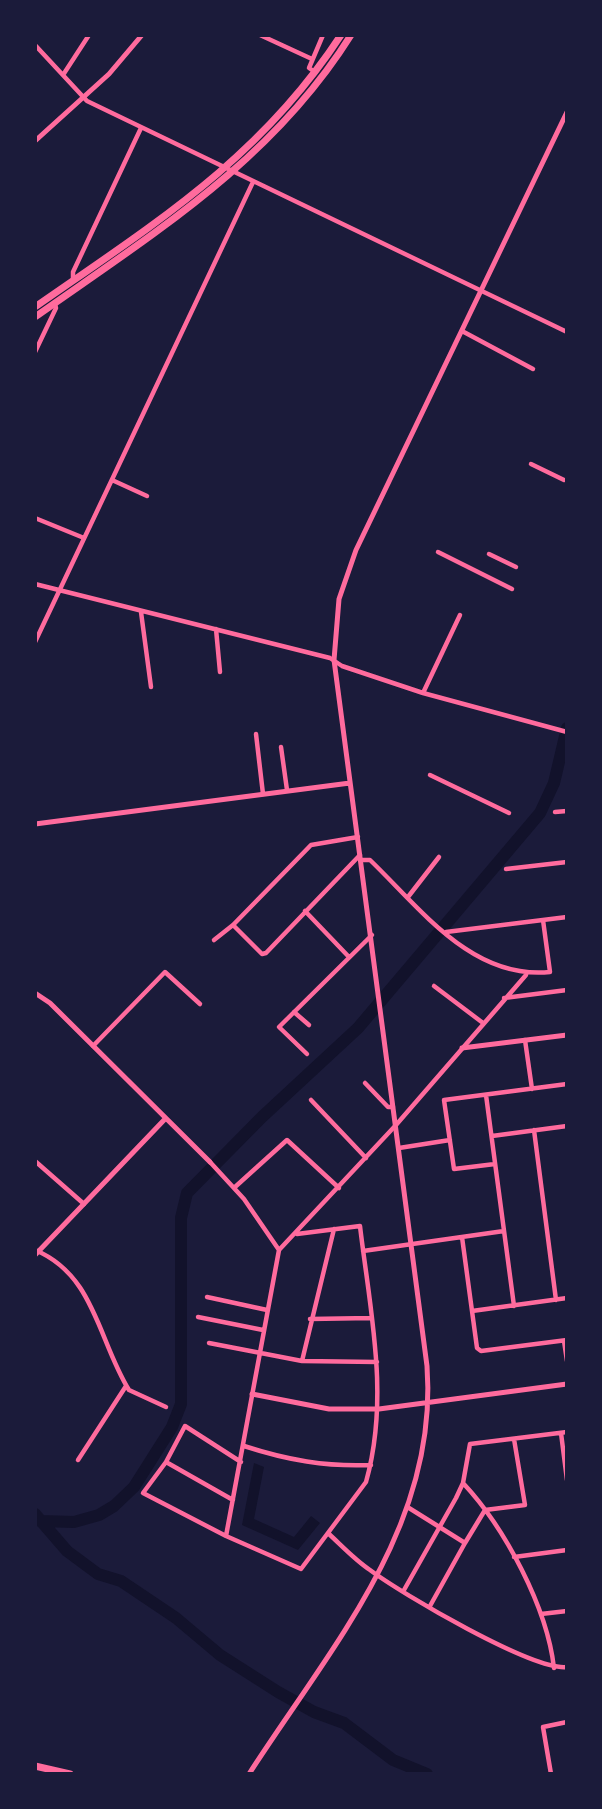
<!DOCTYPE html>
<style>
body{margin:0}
#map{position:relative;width:602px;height:1809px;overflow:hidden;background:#1b1b3a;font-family:Ubuntu,sans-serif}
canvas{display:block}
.frame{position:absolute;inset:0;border:37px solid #1b1b3a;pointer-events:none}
</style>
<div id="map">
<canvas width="602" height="1809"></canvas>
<div class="frame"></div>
</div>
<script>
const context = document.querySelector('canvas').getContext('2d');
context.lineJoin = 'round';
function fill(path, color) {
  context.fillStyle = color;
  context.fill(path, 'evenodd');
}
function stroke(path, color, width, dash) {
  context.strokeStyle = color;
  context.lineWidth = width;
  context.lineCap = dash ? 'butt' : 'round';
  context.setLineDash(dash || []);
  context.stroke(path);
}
fill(new Path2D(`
 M 254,1463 L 264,1467 L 254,1519 L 294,1537 L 311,1516 L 320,1523 L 298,1550 L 242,1525 Z`), '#12122b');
stroke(new Path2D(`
 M 35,1514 L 67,1551 L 98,1574 L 121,1581 L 176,1618 L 220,1655 L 278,1692 L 314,1712 L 344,1723 L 393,1760 L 427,1774
 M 40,1521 L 74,1522 L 99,1515 L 114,1506 L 134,1487 L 172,1427 L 181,1404 L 181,1218 L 187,1193 L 262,1117 L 358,1028 L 540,813 L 554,783 L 567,728`), '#12122b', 12);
stroke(new Path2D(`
 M 260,35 L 312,59
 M 35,45 L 87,101 L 567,332
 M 315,72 L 309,68 L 323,35
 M 63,75 L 89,35
 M 73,280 L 73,272 L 141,128
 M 462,331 L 533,369
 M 35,352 L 56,308 L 55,304
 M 531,464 L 564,480
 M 112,480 L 147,496
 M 35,518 L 84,538
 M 438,552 L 512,589
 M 489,554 L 516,567
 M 35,584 L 330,658 L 342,666 L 423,693 L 567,732
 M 141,612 L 151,687
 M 216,629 L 220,672
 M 35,642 L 253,182
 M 423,693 L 460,615
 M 256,734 L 263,794
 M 281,747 L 287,790
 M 430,775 L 509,813
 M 555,812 L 567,811
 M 361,860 L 370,860 C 421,909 472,980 550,972 L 543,920
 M 506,869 L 567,862
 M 408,897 L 439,857
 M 305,911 L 349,957
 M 233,925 L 262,954 L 266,953 L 360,855
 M 446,932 L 567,917
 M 214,940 L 233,925 L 311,845 L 358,837
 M 434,986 L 483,1023
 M 504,998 L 567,990
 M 294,1012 L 309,1025
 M 525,1040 L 532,1089
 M 93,1046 L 165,972 L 200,1004
 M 307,1054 L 279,1027 L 372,935
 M 365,1083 L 388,1107 L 393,1107
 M 486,1095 L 514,1306
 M 311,1100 L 366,1158
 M 534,1130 L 556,1300
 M 492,1136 L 567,1126
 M 399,1148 L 450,1140
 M 35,1161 L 84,1204
 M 210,1162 L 244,1199 L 279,1250
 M 495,1164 L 454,1169 L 444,1100 L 567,1084
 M 235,1187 L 287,1140 L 339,1188
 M 462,1237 L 477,1348 L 481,1351 L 567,1340
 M 35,1250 C 95,1275 98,1340 129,1390 L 166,1407
 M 363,1251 L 504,1231
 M 207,1297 L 267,1310
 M 472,1311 L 567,1298
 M 198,1317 L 263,1330
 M 310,1319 L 371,1318
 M 564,1341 L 567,1361
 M 209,1343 L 302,1361 L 377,1362
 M 302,1361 L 334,1229
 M 561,1433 L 567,1480
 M 244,1446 C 287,1460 326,1467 371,1465
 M 78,1460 L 126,1386
 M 166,1462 L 233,1500
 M 241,1462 L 185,1426 L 166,1462 L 143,1493 L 226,1536 L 301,1569 L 366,1482 C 390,1397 370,1311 360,1226 L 297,1234
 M 463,1483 C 505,1528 547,1607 554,1668
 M 409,1508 L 465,1543 L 430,1606
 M 329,1534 C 342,1546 355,1560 370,1570 C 402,1594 533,1671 567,1667
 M 226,1536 L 279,1250 L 396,1125 L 526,975
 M 465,1543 L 485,1510 L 525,1505 L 514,1439
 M 514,1557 L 567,1550
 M 404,1590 L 456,1498 L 463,1483 L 470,1444 L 567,1432
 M 541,1614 L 567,1611
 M 551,1774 L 543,1727 L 567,1722`), '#ff6b9d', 4.5);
stroke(new Path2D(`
 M 35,141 L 109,74 L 142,35
 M 35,824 L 350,783
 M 35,993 L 50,1003 L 210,1162
 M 462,1048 L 567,1035
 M 35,1255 L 165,1119
 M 252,1394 L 329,1409 L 379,1409 L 567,1384
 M 249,1774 C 330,1648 439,1526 427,1366 L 334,660 L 339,599 L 356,550 L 567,112`), '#ff6b9d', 5);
stroke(new Path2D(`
 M 35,307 C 154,224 260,159 341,35
 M 35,317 C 154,233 272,161 351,35`), '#ff6b9d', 7);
stroke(new Path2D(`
 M 35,1766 L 70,1774`), '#ff6b9d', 7);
</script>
